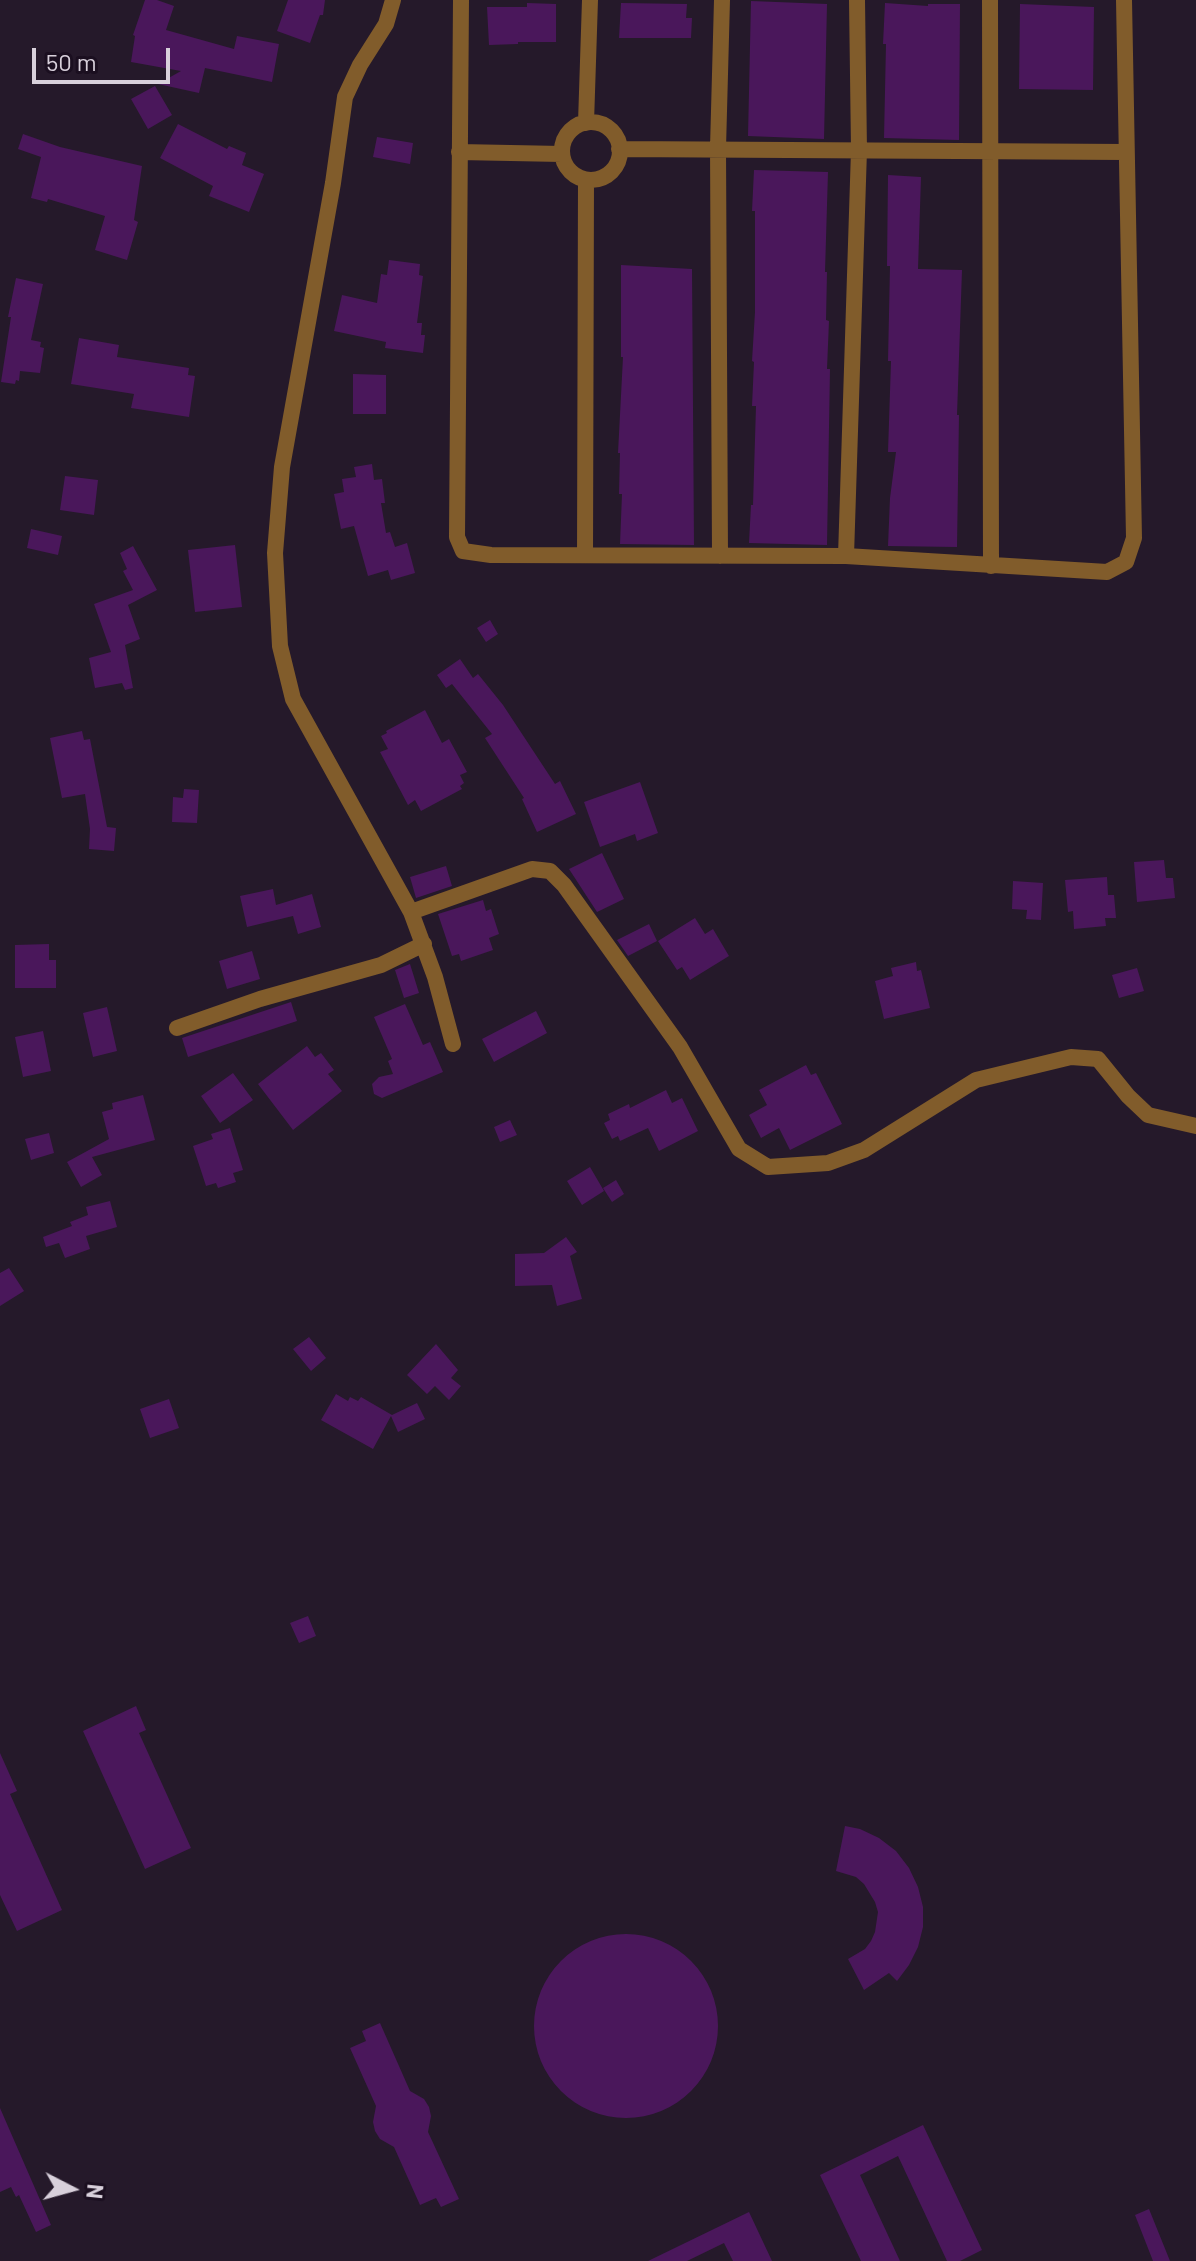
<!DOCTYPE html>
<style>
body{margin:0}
#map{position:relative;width:1196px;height:2261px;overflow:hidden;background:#25192a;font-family:Barlow,sans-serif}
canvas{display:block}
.north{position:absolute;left:32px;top:2149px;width:80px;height:80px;-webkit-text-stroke:6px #1b0f20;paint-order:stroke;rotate:96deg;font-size:22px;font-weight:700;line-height:32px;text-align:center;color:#d8d0db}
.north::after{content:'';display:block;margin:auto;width:28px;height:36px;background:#d8d0db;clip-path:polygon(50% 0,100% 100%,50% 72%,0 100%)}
.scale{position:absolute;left:32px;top:48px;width:138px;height:36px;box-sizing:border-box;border:4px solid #d8d0db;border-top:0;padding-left:10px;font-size:24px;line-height:28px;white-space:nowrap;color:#d8d0db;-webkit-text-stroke:6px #1b0f20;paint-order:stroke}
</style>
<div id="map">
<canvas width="1196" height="2261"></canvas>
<div class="north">N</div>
<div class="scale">50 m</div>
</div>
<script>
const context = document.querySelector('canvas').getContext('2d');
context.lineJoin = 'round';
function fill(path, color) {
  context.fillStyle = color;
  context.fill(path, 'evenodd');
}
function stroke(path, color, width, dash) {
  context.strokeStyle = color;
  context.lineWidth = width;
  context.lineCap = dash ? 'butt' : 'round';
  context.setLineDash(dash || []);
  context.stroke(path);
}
fill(new Path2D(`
 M 145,0 L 157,0 L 174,6 L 166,30 L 234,49 L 237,36 L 279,44 L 272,82 L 205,68 L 199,93 L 158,84 L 181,71 L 131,62 L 135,36 L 133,35 Z
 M 288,0 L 325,0 L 323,15 L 320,15 L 310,43 L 277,31 Z
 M 751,1 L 827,4 L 824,139 L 748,136 Z
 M 527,3 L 556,4 L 556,42 L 518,42 L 518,44 L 489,45 L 487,7 L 527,7 Z
 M 621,3 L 687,4 L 686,18 L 692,18 L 691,38 L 619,38 Z
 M 885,3 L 928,6 L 928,4 L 960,4 L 959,140 L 884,138 L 886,44 L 883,44 Z
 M 1020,4 L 1094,7 L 1093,90 L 1019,89 Z
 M 155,86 L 172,115 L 148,129 L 131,99 Z
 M 178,124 L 227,149 L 229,146 L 246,153 L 242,165 L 264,174 L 249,212 L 209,196 L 213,186 L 160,158 Z
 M 23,134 L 60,147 L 142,166 L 134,220 L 138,222 L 127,260 L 95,250 L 105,216 L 48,199 L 47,202 L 31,198 L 41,157 L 18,149 Z
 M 377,137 L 413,143 L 410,164 L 373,157 Z
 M 754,170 L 828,172 L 825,272 L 827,272 L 826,320 L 829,321 L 827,369 L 830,369 L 827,545 L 749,543 L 751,505 L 753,505 L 756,406 L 752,406 L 754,362 L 752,361 L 755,312 L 755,211 L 752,211 Z
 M 888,175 L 921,177 L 918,269 L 962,270 L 957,415 L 959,415 L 957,547 L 888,546 L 890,498 L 896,452 L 888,452 L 891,361 L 888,361 L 890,266 L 887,266 Z
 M 389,260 L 420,264 L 419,275 L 423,276 L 417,323 L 422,323 L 421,335 L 425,335 L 423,353 L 385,348 L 386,342 L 334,331 L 342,295 L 377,303 L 381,274 L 387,275 Z
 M 621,265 L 692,269 L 694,545 L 620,544 L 622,494 L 619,494 L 620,453 L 618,453 L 623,357 L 621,357 Z
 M 16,278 L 43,284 L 31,340 L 41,342 L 40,347 L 44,348 L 40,373 L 20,371 L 19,381 L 16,380 L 15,384 L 1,382 L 11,317 L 8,317 Z
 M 79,338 L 119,345 L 117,357 L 189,368 L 188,375 L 195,376 L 189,417 L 131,408 L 134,394 L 71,384 Z
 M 353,374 L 386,375 L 386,414 L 353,414 Z
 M 372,464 L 374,480 L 382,479 L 385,503 L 381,503 L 386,533 L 390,532 L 395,547 L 407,543 L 415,573 L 391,580 L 388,570 L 368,576 L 354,526 L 341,529 L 334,494 L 344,492 L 342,479 L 356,477 L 354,467 Z
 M 65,476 L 98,480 L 94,515 L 60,510 Z
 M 31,529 L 62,536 L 58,555 L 27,548 Z
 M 235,545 L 242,607 L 195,612 L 188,550 Z
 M 133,546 L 157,590 L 128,605 L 140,639 L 125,645 L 133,688 L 125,690 L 122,683 L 95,688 L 89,658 L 111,652 L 94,604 L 133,590 L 123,571 L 127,569 L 120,553 Z
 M 490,620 L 498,634 L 486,642 L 477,628 Z
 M 460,659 L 473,678 L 478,674 L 503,705 L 555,784 L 560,781 L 576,814 L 537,832 L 522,799 L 524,798 L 485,738 L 492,734 L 452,684 L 446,688 L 437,675 Z
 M 425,710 L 442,743 L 449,739 L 467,772 L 460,775 L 464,783 L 460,786 L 462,789 L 421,811 L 415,800 L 408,805 L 380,752 L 388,749 L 381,736 L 387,733 L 386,731 Z
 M 82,731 L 84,740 L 90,739 L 107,827 L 116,828 L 114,851 L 89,849 L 90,829 L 85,794 L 62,798 L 50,738 Z
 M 640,782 L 658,833 L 637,841 L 635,834 L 600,847 L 584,802 Z
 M 184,789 L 199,790 L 197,823 L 172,822 L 173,797 L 183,798 Z
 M 602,853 L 624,899 L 597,912 L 569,869 Z
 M 1164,860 L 1166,878 L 1173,878 L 1175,898 L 1137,902 L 1134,862 Z
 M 446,866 L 452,886 L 416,898 L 410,877 Z
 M 1107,877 L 1108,895 L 1114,895 L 1116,918 L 1105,918 L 1106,926 L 1074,929 L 1073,911 L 1068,912 L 1065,880 Z
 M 1013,881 L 1043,883 L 1041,920 L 1026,919 L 1027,910 L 1012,909 Z
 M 273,889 L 276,905 L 312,894 L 321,927 L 298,934 L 293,916 L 247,927 L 240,896 Z
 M 483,900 L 486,911 L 491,909 L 499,934 L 489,938 L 493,950 L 461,961 L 459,954 L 452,956 L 438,914 Z
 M 695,918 L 705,934 L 713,929 L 729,956 L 690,980 L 682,967 L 677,970 L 658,941 Z
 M 649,924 L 657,941 L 628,956 L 617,940 Z
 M 49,944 L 49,960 L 56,960 L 56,988 L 15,988 L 15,945 Z
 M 252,951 L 260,979 L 227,989 L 219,961 Z
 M 916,962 L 917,971 L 921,970 L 930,1008 L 884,1019 L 875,981 L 893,976 L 891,968 Z
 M 410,964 L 419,993 L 404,998 L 395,970 Z
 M 1137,968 L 1144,991 L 1119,998 L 1112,975 Z
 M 291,1002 L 297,1021 L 188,1057 L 182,1038 Z
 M 405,1004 L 423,1045 L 430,1042 L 443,1072 L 382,1098 L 374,1094 L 372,1084 L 379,1077 L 393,1074 L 388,1061 L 392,1059 L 374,1017 Z
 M 107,1007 L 117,1051 L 93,1057 L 83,1013 Z
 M 536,1011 L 547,1033 L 494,1062 L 482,1039 Z
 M 43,1031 L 51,1071 L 23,1077 L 15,1037 Z
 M 307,1046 L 315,1057 L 321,1053 L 334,1070 L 328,1074 L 342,1091 L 293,1130 L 258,1084 Z
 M 806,1065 L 811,1075 L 816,1073 L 842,1124 L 790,1150 L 779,1128 L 761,1138 L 749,1115 L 767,1105 L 759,1090 Z
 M 233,1073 L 253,1100 L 220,1123 L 201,1096 Z
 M 666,1090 L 672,1103 L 682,1098 L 698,1131 L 659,1151 L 648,1128 L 620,1141 L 618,1136 L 612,1139 L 604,1123 L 610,1120 L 608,1114 L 629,1104 L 630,1108 Z
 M 143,1095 L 155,1140 L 92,1157 L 102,1175 L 81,1187 L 67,1162 L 109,1139 L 102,1112 L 113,1109 L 112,1103 Z
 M 510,1120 L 517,1135 L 500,1142 L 494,1127 Z
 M 230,1128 L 243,1170 L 233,1173 L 236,1182 L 218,1188 L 216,1183 L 206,1186 L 193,1146 L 213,1139 L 211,1134 Z
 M 49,1133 L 54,1153 L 31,1160 L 25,1139 Z
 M 590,1167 L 604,1191 L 582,1205 L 567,1181 Z
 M 616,1180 L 624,1194 L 612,1202 L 603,1188 Z
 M 110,1201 L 117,1227 L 86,1236 L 90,1249 L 65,1258 L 59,1243 L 46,1247 L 43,1237 L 72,1226 L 70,1222 L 88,1215 L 86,1207 Z
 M 566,1237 L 577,1252 L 570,1256 L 582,1299 L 557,1306 L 552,1285 L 515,1286 L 515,1254 L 544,1253 Z
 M 9,1268 L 24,1291 L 0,1306 L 0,1273 Z
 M 309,1337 L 326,1358 L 311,1371 L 293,1349 Z
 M 436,1344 L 458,1370 L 451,1378 L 461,1386 L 449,1400 L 435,1386 L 427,1394 L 407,1375 Z
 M 336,1394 L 348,1401 L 350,1397 L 358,1401 L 361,1397 L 392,1415 L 417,1403 L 425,1419 L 398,1432 L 391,1416 L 373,1449 L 321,1420 Z
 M 169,1399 L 179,1428 L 150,1438 L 140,1409 Z
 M 308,1616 L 316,1636 L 299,1643 L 290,1623 Z
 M 136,1706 L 146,1730 L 139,1733 L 191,1848 L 145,1869 L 83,1731 Z
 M 0,1753 L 17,1791 L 10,1794 L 62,1910 L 17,1931 L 0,1895 Z
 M 845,1826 L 860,1829 L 879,1838 L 896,1851 L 909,1868 L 918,1887 L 923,1907 L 923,1927 L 918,1947 L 909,1965 L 897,1981 L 889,1973 L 864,1990 L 848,1959 L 865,1949 L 871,1941 L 875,1932 L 878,1912 L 875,1902 L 864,1884 L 856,1877 L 836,1871 Z
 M534 2026a92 92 0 1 1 184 0a92 92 0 1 1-184 0Z
 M 380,2023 L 410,2091 L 424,2099 L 429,2107 L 431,2116 L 428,2132 L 459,2199 L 441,2207 L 436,2198 L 420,2205 L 394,2147 L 380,2139 L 375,2131 L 373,2122 L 376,2106 L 350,2048 L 366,2041 L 362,2031 Z
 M 0,2108 L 51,2225 L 36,2232 L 19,2195 L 16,2197 L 11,2187 L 0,2192 Z
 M 923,2125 L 982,2250 L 960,2261 L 947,2261 L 898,2156 L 860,2175 L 900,2261 L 861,2261 L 820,2175 Z
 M 1149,2209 L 1170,2261 L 1153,2261 L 1135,2215 Z
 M 749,2212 L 772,2261 L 733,2261 L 724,2243 L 687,2261 L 648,2261 Z`), '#4a175b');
stroke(new Path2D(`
 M 393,0 L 386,24 L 360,65 L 345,97 L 333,183 L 282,467 L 275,553 L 280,646 L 293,699 L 411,912 L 435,977 L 453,1044
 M 461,0 L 457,537 L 463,551 L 491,555 L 846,556 L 1107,572 L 1126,562 L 1134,538 L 1124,0
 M 990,0 L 991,566
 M562 151a29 29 0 1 1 58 0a29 29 0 1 1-58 0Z
 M 586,123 L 590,0
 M 619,149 L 1126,152
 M 459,152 L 562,154
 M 585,555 L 586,180
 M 720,556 L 718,148 L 722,0
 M 846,556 L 859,150 L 857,0
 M 411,912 L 532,869 L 550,871 L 564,885 L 680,1047 L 739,1149 L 768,1167 L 828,1163 L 864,1150 L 976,1080 L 1071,1057 L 1098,1059 L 1128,1096 L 1148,1115 L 1196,1126
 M 177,1028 L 260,999 L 381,965 L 424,944`), '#815c2b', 16);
</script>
